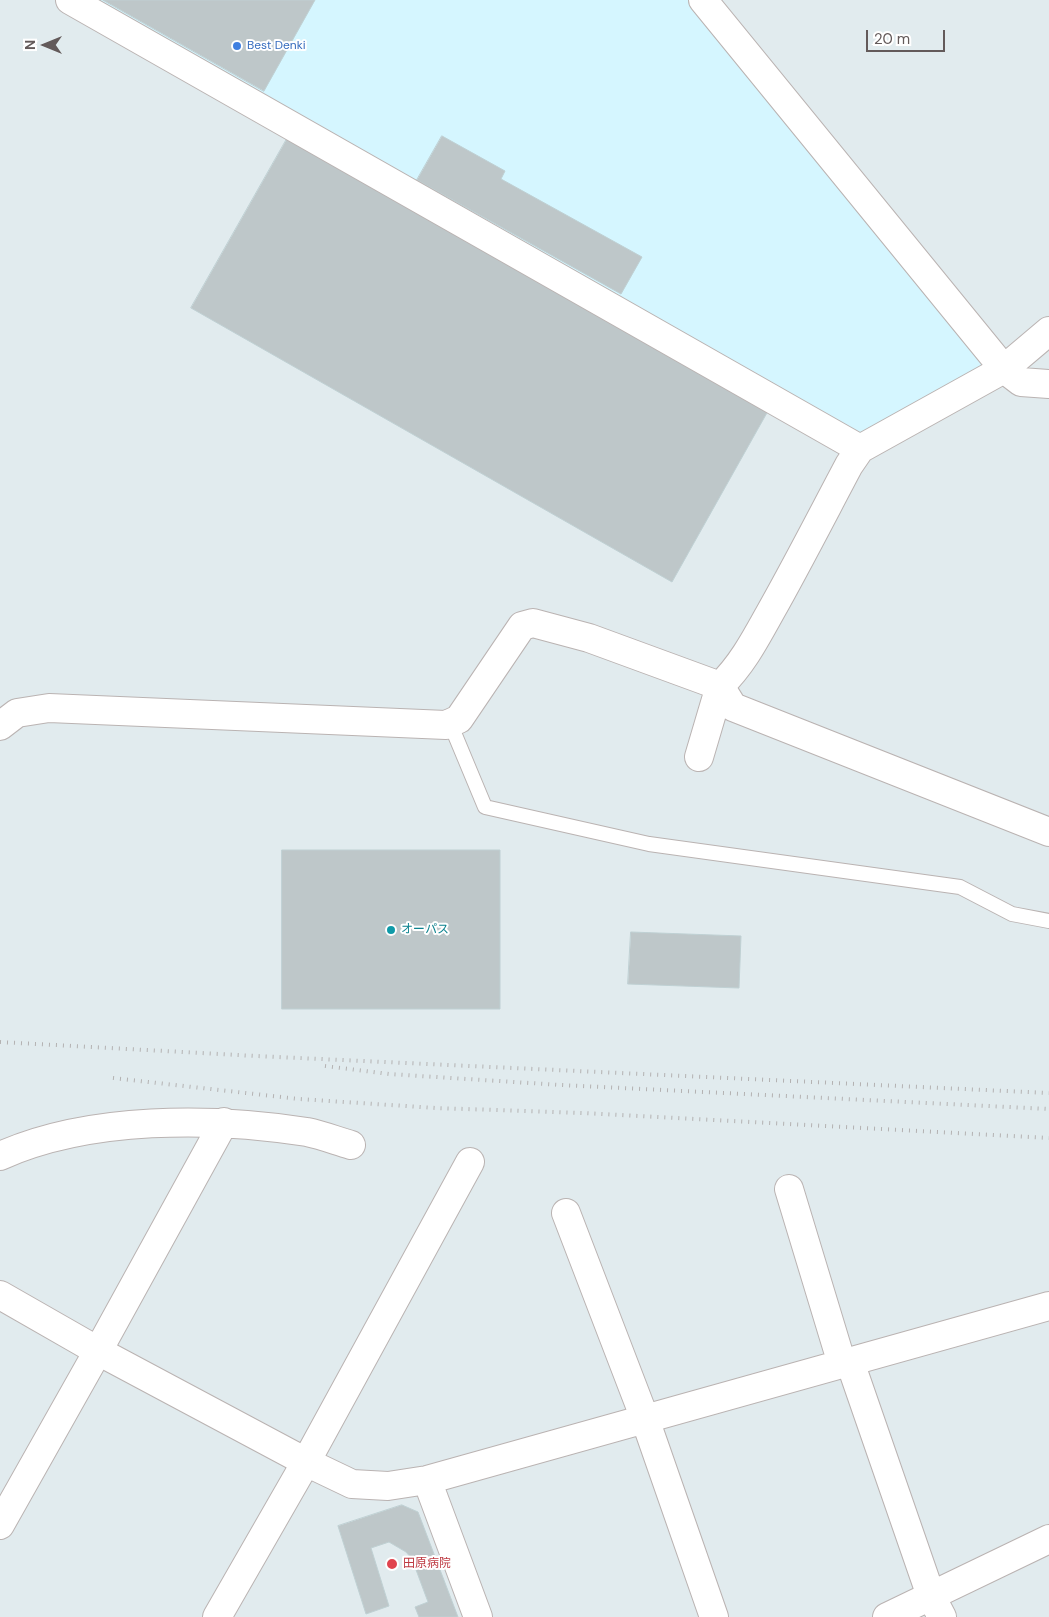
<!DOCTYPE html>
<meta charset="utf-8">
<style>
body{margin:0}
#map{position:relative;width:1049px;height:1617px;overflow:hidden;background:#e1ebee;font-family:"DM Sans",sans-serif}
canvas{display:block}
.north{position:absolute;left:20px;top:20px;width:50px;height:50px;-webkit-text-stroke:4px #fff;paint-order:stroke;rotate:270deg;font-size:14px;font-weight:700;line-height:20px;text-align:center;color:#635a5a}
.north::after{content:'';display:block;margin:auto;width:18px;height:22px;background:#635a5a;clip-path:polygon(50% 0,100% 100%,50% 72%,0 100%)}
.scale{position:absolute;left:866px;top:30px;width:79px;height:22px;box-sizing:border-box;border:2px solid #635a5a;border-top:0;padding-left:6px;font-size:15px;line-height:18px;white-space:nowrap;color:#635a5a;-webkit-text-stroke:4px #fff;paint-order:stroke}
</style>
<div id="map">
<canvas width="1049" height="1617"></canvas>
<div class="north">N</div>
<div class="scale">20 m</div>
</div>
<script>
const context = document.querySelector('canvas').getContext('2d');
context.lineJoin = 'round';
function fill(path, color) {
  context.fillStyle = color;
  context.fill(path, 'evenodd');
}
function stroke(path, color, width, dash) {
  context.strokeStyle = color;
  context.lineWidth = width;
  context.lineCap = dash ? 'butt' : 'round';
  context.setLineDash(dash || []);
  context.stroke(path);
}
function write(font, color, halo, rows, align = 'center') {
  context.font = font + ' "DM Sans","Noto Sans JP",sans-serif';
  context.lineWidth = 4;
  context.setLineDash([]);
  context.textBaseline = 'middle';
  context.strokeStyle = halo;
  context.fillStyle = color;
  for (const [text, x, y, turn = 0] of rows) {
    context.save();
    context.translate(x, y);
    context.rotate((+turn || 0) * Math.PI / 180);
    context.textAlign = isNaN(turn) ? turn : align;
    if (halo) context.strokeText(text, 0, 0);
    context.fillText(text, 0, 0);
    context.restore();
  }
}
fill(new Path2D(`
 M 93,0 L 692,0 L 988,366 L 859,439 Z`), '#d5f6ff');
const building = new Path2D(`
 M 103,0 L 315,0 L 264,91 Z
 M 442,136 L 505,171 L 501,179 L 642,257 L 621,294 L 417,180 Z
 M 288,137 L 768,411 L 672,582 L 191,308 Z
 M 282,850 L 500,850 L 500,1009 L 282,1009 Z
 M 631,932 L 741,936 L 739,988 L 628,984 Z
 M 402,1505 L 418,1512 L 458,1617 L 419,1617 L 415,1607 L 428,1602 L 412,1559 L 406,1552 L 389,1542 L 371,1548 L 389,1606 L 366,1614 L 338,1526 Z`);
fill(building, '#bec7c9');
stroke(building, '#bfd0d3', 1);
const service = new Path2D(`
 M 450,723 L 485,807 L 649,844 L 960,887 L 1012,914 L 1049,921`);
const minor = new Path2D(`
 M 70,0 L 860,449
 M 703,0 L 1004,369 L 1049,331
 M 720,686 L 733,707 L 1049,832
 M 0,726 L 17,713 L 49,708 L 446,725 L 459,719 L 522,626 L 533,623 L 589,638 L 720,686 C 742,665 756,638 771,611 C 798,563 823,514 849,465 L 860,449 L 1004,369 L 1021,382 L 1049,384
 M 699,757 L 720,686
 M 0,1156 C 89,1116 212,1117 307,1132 C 322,1135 337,1141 351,1145
 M 789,1189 L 842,1364
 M 566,1213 L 645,1419 L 714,1617
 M 0,1295 L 98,1351 L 306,1462 L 352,1484 L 388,1486 L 427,1480 L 1049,1306
 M 850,1362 L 931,1596 L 942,1617
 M 427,1480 L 478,1617
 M 0,1525 L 98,1351 L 224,1122
 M 217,1617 L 306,1462 L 470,1162
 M 887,1617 L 1049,1539`);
stroke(service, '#bab3b2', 16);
stroke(minor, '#bab3b2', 30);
stroke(service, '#fff', 14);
stroke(minor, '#fff', 28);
stroke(new Path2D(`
 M 0,1042 L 256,1056 L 1049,1093
 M 325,1066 L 389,1074 L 561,1085 L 1049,1109
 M 113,1078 L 299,1099 L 436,1108 L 583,1113 L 1049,1138`), '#b3b1b1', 4, [1, 6]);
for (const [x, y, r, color] of [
 [237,46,5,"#3f7fe0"],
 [391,930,5,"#0f9aa8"],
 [392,1564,6,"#e0444e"]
]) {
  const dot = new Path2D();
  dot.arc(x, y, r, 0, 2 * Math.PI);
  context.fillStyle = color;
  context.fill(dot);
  stroke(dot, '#fff', 2);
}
write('12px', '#366cbe', '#fff', [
 ["Best Denki",247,46]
], 'left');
write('12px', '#0d838f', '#fff', [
 ["オーパス",401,930]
], 'left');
write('12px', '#be3a42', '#fff', [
 ["田原病院",403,1564]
], 'left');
</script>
